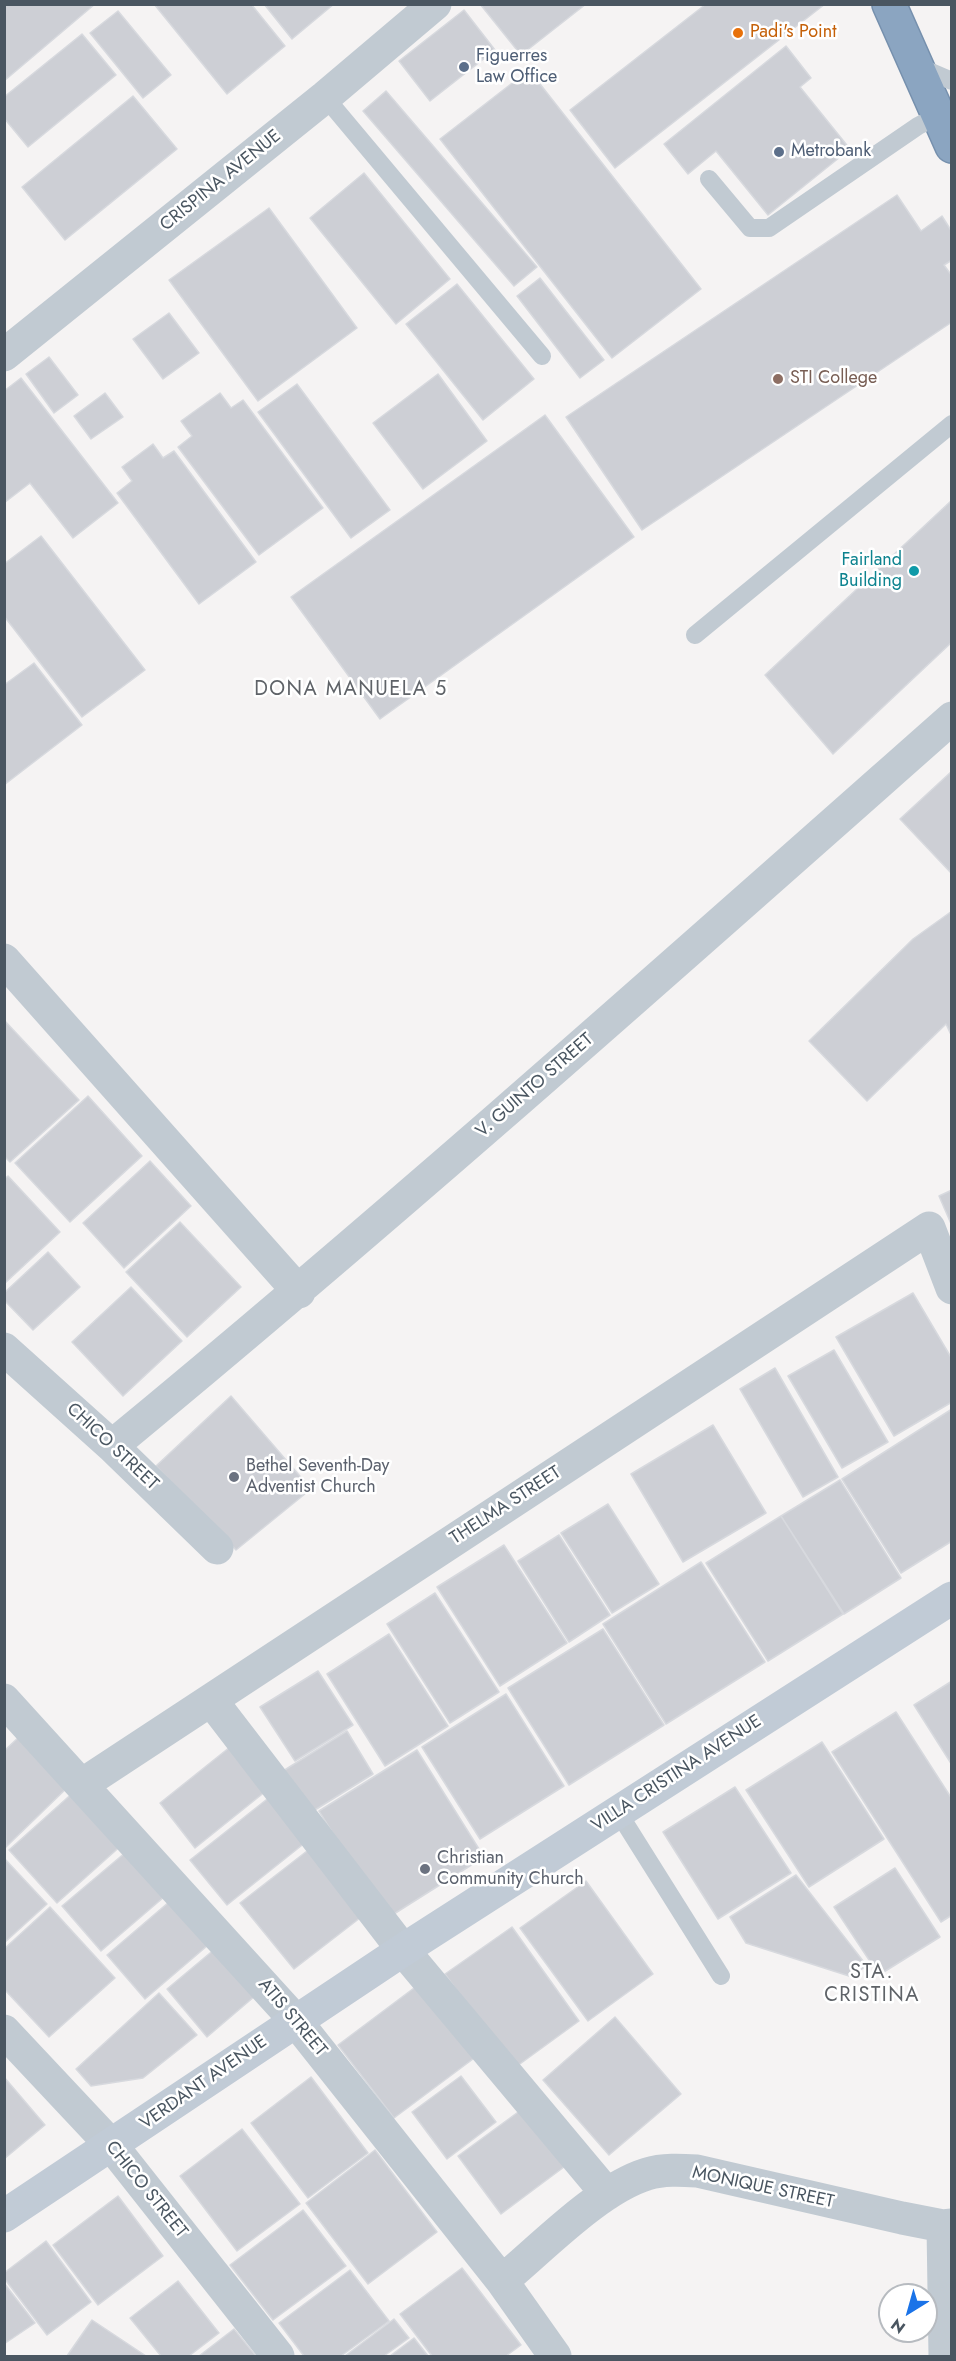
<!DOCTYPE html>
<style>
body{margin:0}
#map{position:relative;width:956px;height:2361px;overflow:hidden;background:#f5f3f3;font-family:Jost,sans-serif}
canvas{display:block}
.frame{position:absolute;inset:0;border:6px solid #4a5661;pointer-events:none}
.north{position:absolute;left:878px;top:2283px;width:60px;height:60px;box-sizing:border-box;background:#fff;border:2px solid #b7bbc0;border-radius:50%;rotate:217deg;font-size:16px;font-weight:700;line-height:24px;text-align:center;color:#4a5661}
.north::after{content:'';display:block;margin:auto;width:21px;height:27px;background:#1a73e8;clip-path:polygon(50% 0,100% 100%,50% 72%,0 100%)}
</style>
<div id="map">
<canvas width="956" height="2361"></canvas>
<div class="frame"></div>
<div class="north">N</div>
</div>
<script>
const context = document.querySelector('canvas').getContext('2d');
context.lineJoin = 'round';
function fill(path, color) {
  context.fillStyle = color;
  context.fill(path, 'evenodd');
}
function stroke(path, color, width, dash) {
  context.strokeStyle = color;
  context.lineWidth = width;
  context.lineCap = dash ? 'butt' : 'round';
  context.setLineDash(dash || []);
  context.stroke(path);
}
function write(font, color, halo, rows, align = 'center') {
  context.font = font + ' Jost,sans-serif';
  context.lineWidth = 5;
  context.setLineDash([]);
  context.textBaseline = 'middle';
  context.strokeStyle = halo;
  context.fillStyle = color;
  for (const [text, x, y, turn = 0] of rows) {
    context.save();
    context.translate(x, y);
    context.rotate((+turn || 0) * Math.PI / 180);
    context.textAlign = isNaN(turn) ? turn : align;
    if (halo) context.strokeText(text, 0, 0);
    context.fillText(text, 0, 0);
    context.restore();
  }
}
const building = new Path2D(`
 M 4,4 L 95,4 L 4,81 Z
 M 154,4 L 251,4 L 285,46 L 227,94 Z
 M 264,4 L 334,4 L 292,39 Z
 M 480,4 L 586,4 L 521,55 Z
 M 706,4 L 825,4 L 615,168 L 570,110 Z
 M 464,10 L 495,50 L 430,101 L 399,61 Z
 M 118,11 L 171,75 L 143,98 L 90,33 Z
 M 82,34 L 116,75 L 28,147 L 4,118 L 4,97 Z
 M 786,46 L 811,78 L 800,87 L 850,149 L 768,215 L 716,151 L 688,174 L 664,144 Z
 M 529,70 L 701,289 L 612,358 L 440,139 Z
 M 386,91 L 537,267 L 514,286 L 363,111 Z
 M 133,96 L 177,149 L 65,240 L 22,187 Z
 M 364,173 L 450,279 L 396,324 L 310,218 Z
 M 897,195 L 921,231 L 942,216 L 952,232 L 952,260 L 944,265 L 952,276 L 952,322 L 642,530 L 566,417 Z
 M 269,208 L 357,328 L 258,401 L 169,280 Z
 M 540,278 L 604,360 L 580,378 L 517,296 Z
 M 457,284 L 534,379 L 483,420 L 406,324 Z
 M 169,313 L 199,353 L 163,379 L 133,339 Z
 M 49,357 L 78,395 L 54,413 L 26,374 Z
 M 438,374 L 487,441 L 423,489 L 373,423 Z
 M 21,378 L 118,503 L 73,538 L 30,483 L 4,503 L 4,391 Z
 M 297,384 L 390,510 L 351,538 L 258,412 Z
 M 105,393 L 123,417 L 91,439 L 74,416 Z
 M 220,393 L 231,408 L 243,400 L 323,508 L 259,555 L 178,447 L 192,436 L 181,421 Z
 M 545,415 L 634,537 L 380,719 L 291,597 Z
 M 153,444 L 163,458 L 174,451 L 256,562 L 199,604 L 117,493 L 132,481 L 122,467 Z
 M 952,500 L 952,642 L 833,754 L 765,675 Z
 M 41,536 L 145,670 L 82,717 L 4,616 L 4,564 Z
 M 34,663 L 82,725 L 4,785 L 4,685 Z
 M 952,771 L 952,874 L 900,819 Z
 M 952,911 L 952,1037 L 946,1024 L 867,1101 L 809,1041 L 913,939 Z
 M 4,1020 L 79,1100 L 10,1162 L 4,1156 Z
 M 88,1096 L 142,1156 L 70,1222 L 15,1163 Z
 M 150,1161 L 191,1206 L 124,1268 L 83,1223 Z
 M 8,1176 L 60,1232 L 4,1284 L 4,1179 Z
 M 952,1190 L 952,1226 L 939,1196 Z
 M 180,1222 L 241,1287 L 187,1337 L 126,1272 Z
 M 48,1252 L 80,1287 L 33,1330 L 4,1300 L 4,1293 Z
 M 131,1287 L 182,1341 L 123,1396 L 72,1342 Z
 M 913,1293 L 952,1359 L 952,1402 L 894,1436 L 836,1337 Z
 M 834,1350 L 888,1442 L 842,1468 L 788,1376 Z
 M 775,1368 L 838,1477 L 803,1497 L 740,1389 Z
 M 231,1396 L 311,1489 L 236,1550 L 156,1466 Z
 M 952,1409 L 952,1541 L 901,1573 L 842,1479 Z
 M 713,1425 L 766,1513 L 683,1562 L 631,1474 Z
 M 840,1480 L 901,1578 L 844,1614 L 781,1516 Z
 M 608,1504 L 659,1584 L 612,1613 L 561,1533 Z
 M 781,1516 L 843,1614 L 768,1661 L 706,1563 Z
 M 559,1535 L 610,1615 L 569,1642 L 518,1561 Z
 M 504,1545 L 567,1643 L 500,1686 L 437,1587 Z
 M 701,1562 L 765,1662 L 666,1724 L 603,1624 Z
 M 435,1593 L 499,1692 L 450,1723 L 387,1624 Z
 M 603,1629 L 664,1725 L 569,1785 L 508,1688 Z
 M 389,1634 L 448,1726 L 385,1766 L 327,1674 Z
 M 318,1671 L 353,1725 L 295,1761 L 260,1707 Z
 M 952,1681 L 952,1765 L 914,1705 Z
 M 506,1694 L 564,1786 L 480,1839 L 422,1747 Z
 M 896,1712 L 952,1799 L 952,1915 L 941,1922 L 832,1752 Z
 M 347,1731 L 373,1774 L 310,1813 L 283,1771 Z
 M 21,1735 L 70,1785 L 6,1847 L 4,1751 Z
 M 822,1742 L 884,1839 L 809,1887 L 746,1790 Z
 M 235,1743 L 271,1787 L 195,1848 L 160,1803 Z
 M 417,1750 L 484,1857 L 386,1919 L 319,1811 Z
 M 735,1787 L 791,1873 L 718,1919 L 663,1832 Z
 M 76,1790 L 124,1843 L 57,1903 L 9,1850 Z
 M 271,1796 L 306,1842 L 227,1905 L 190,1860 Z
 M 316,1844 L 369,1911 L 294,1969 L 240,1903 Z
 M 126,1852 L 164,1897 L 101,1951 L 62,1906 Z
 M 4,1858 L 47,1904 L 4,1943 Z
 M 895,1868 L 940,1937 L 879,1975 L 834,1907 Z
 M 796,1875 L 867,1966 L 849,1976 L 746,1943 L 730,1917 Z
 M 586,1881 L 653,1974 L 588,2021 L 520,1928 Z
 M 176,1896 L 214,1940 L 145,1999 L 107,1955 Z
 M 50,1907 L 115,1978 L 49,2037 L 4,1989 L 4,1949 Z
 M 512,1927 L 579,2021 L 513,2069 L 445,1974 Z
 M 222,1943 L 262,1990 L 207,2037 L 167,1989 Z
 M 426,1979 L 481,2053 L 394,2118 L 338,2045 Z
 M 159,1993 L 197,2035 L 143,2078 L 91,2086 L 76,2069 Z
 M 615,2017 L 681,2094 L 609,2155 L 543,2080 Z
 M 461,2076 L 496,2122 L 447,2159 L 412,2112 Z
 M 4,2077 L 45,2125 L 4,2159 Z
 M 311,2077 L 368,2153 L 308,2198 L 251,2123 Z
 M 525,2107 L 568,2164 L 501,2214 L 458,2156 Z
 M 242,2129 L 300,2204 L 237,2251 L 180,2176 Z
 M 375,2150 L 437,2232 L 368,2284 L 306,2203 Z
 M 118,2196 L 163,2256 L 98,2305 L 53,2245 Z
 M 303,2210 L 346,2266 L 273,2320 L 230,2265 Z
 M 46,2241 L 91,2302 L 47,2335 L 4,2278 L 4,2273 Z
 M 462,2268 L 521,2345 L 506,2356 L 432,2356 L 400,2314 Z
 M 350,2270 L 389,2321 L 341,2356 L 304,2356 L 279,2323 Z
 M 178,2281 L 219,2333 L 189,2356 L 161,2356 L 130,2318 Z
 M 4,2283 L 35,2323 L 4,2344 Z
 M 394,2319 L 409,2338 L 384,2356 L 345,2356 Z
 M 92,2320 L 146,2356 L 67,2356 Z
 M 234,2329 L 256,2356 L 199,2356 Z
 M 414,2338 L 428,2356 L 390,2356 Z`);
fill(building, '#cdcfd5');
stroke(building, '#d7d9de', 1.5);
const highway = new Path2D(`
 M 889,4 L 952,146`);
stroke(highway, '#7690ad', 36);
stroke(new Path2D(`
 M 917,66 L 952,81
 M 325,97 L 542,356
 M 709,179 L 750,228 L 769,228 L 918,126 L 939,115
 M 695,635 L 952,424
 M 618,1812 L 721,1976`), '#c1cad2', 18);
stroke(new Path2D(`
 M 4,355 L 325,97 L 435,4
 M 4,960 L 299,1292
 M 4,1349 L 112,1446 L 217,1548
 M 112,1446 C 398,1210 674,964 952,718
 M 4,1700 L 295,2020 L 502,2281 L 555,2356
 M 211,1700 L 403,1950 L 607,2194
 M 83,1784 L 929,1228 L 952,1288
 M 4,2031 L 112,2146 L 278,2356
 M 943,2226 L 945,2356
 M 502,2281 C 542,2248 598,2189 647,2174 C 663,2169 681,2170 697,2171 L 902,2218 L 943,2226 L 952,2225`), '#c1cad2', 33);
stroke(new Path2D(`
 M 4,2216 L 403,1950 L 952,1598`), '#c1cbd6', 33);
stroke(highway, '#8ba5c1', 33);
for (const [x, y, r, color] of [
 [738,33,6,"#e8710a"],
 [464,67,6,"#5c6f8a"],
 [779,152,6,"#5c6f8a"],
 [778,379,6,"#8d6e63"],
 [914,571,6,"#0f9aa8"],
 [234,1477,6,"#6b7280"],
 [425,1869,6,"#6b7280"]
]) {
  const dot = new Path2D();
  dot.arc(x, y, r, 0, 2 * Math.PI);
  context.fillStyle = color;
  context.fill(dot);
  stroke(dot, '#fff', 2);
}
write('18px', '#c56008', '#fff', [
 ["Padi's Point",750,33]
], 'left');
write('18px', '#4e5e75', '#fff', [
 ["Figuerres",476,57],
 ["Law Office",476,78],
 ["Metrobank",791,152]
], 'left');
write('18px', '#4a5661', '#fff', [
 ["CRISPINA AVENUE",221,181,-39],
 ["V. GUINTO STREET",535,1086,-41],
 ["CHICO STREET",112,1447,43],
 ["THELMA STREET",506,1506,-33],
 ["VILLA CRISTINA AVENUE",677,1774,-33],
 ["ATIS STREET",292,2018,50],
 ["VERDANT AVENUE",204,2083,-35],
 ["MONIQUE STREET",763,2188,12],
 ["CHICO STREET",146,2190,51]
]);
write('18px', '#785e54', '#fff', [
 ["STI College",790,379]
], 'left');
write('18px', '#0d838f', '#fff', [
 ["Fairland",902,561],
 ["Building",902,582]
], 'right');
write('18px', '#5b616d', '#fff', [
 ["Bethel Seventh-Day",246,1467],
 ["Adventist Church",246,1488],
 ["Christian",437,1859],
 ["Community Church",437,1880]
], 'left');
context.letterSpacing = '1.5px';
write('20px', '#5f6368', '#fff', [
 ["DONA MANUELA 5",351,690],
 ["STA.",872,1973],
 ["CRISTINA",872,1996]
]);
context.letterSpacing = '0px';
</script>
